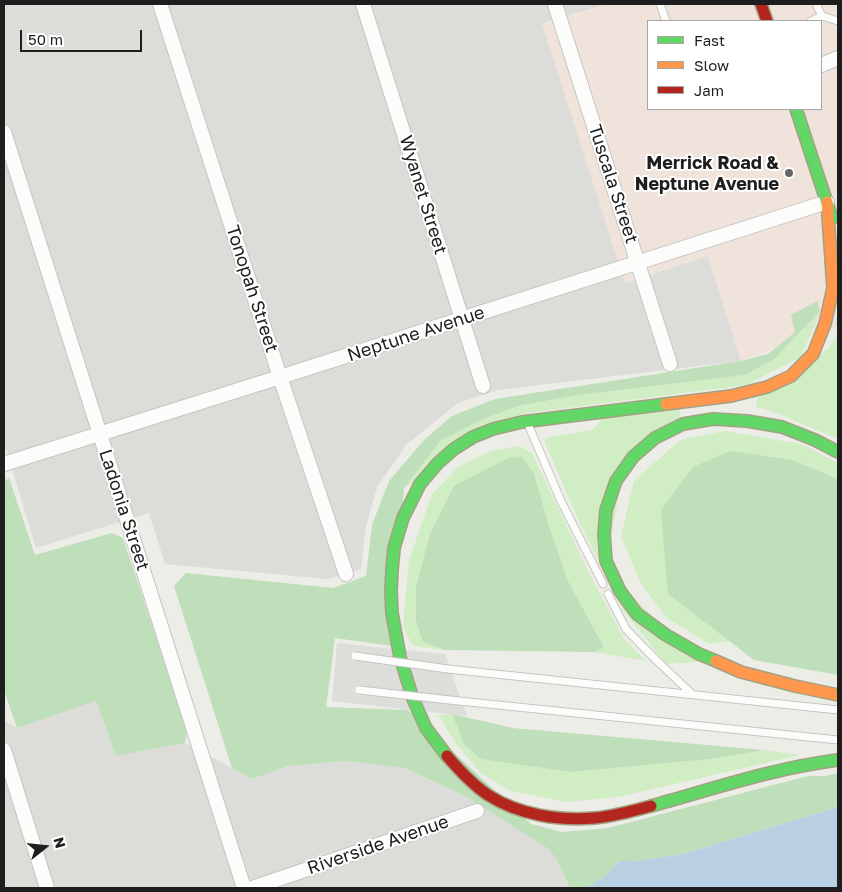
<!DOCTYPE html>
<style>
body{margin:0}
#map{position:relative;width:842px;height:892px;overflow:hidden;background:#edede7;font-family:"Golos Text",sans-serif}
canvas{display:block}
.frame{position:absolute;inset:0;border:5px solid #1e1e1e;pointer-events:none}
.legend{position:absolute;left:647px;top:20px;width:175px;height:90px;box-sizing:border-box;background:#fff;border:1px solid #a5a5a5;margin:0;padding:6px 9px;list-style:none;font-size:15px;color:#1e1e1e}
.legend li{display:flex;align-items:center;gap:10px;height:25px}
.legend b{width:25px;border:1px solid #a5a5a5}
.north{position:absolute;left:20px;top:822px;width:50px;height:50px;-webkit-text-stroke:4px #fff;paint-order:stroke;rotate:74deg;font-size:14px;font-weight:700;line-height:20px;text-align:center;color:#1e1e1e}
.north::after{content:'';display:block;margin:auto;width:18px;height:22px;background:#1e1e1e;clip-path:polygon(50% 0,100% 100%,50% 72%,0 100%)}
.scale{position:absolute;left:20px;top:30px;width:122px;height:22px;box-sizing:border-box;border:2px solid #1e1e1e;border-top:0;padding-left:6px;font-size:15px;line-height:18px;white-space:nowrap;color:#1e1e1e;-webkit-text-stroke:4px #fff;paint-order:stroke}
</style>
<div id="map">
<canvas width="842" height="892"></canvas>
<div class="frame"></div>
<ul class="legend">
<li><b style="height:6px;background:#63d668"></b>Fast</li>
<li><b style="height:6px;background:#ff974d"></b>Slow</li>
<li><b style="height:6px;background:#b3261e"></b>Jam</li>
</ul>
<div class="north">N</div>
<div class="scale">50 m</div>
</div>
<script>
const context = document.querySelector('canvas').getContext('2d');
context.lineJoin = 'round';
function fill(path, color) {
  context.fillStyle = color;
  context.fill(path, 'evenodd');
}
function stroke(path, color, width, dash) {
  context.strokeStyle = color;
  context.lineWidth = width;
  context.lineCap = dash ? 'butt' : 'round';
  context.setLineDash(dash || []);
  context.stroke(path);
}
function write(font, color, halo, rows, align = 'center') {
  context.font = font + ' "Golos Text",sans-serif';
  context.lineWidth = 4;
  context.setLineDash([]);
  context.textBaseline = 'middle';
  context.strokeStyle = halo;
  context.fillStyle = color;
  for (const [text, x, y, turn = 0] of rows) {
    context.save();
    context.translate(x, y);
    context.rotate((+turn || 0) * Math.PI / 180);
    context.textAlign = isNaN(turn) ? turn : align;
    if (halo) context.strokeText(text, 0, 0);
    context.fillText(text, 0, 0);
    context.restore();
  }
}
fill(new Path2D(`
 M 4,4 L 607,4 L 543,23 L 625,283 L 708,256 L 741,361 L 498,390 L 458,403 L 406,445 L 377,487 L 365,531 L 361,569 L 328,579 L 165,564 L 149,513 L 36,548 L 6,449 L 4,449 Z
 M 96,701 L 116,756 L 185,743 L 232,768 L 252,779 L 288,766 L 346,761 L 405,768 L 465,796 L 547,848 L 556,858 L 570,888 L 4,888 L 4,720 L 17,728 Z`), '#dcdcd8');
fill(new Path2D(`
 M 607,4 L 838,4 L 838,326 L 741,361 L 708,256 L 625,283 L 542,24 ZM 648,21 L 821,21 L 821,109 L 648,109 Z`), '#f0e3db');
fill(new Path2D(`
 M 820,311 L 801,357 L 746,385 L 521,414 L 404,488 L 441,440 L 479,421 L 518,406 L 578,395 L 745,375 L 774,359 Z
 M 838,335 L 838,439 L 774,412 L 756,407 L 757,398 L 829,348 Z
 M 679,408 L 681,420 L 625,457 L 606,571 L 700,662 L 666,664 L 623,610 L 582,528 L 545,443 L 545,438 L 592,430 L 604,417 Z
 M 724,431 L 801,444 L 838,463 L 838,479 L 792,460 L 668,594 L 730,641 L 709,644 L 667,618 L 640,582 L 621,536 L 634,481 L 680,440 Z
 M 518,446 L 532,453 L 588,571 L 624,639 L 646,661 L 595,652 L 604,646 L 567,579 L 549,526 L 534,474 L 423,642 L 445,650 L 413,646 L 403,627 L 409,560 L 432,494 L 458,467 L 491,451 Z
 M 452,714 L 464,744 L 480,759 L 571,772 L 710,759 L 764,750 L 800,755 L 618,797 L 566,802 L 511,791 L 481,773 L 456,744 L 438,715 Z`), '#d0edc3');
fill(new Path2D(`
 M 817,301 L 820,311 L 774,359 L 745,375 L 578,395 L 518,406 L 479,421 L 441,440 L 404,488 L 391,646 L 335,638 L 326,707 L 408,710 L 531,824 L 562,832 L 608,828 L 808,776 L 826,776 L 838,773 L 838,807 L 683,854 L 637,861 L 619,861 L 606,876 L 585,888 L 570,888 L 556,858 L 547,848 L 465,796 L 405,768 L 346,761 L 288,766 L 252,779 L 232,768 L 174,586 L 186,573 L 333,588 L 366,576 L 372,525 L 389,481 L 425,439 L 452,416 L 495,399 L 741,361 L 768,354 L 795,332 L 791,315 Z
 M 731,451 L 792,460 L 838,479 L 838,675 L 754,660 L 668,594 L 661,510 L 693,467 Z
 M 522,457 L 534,474 L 549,526 L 567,579 L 604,647 L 595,652 L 445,650 L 423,642 L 416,620 L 416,587 L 430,534 L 454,486 L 508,458 Z
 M 9,478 L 35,555 L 112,533 L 123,538 L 187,730 L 185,743 L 116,756 L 96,701 L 17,728 L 4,690 L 4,481 Z
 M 452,714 L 513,728 L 764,750 L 710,759 L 571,772 L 480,759 L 464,744 Z`), '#bfdeba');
fill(new Path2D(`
 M 838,807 L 838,888 L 585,888 L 606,876 L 619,861 L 637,861 L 683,854 Z`), '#b8d0e2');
fill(new Path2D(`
 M 337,643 L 445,654 L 467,716 L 332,701 Z`), '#ddddda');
const lane = new Path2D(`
 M 660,4 L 666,21
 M 816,4 L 822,16 L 838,21
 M 811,21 L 822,16
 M 528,424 L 561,501 L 603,584
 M 608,594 L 626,629 L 655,659 L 692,694
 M 448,669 L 838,710
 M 459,701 L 838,740`);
const street = new Path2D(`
 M 160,4 L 280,377 L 346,574
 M 363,4 L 483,386
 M 555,4 L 670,364
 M 821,65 L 838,58
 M 4,132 L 244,888
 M 4,464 L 280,377 L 827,202
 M 4,750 L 47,888
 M 252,888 L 477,811`);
const fast = new Path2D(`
 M 796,109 L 832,218
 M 716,661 L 699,654 L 666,635 L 637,614 L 620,591 L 606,561 L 604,534 L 606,510 L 616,481 L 633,457 L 655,438 L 683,424 L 713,419 L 747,421 L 782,427 L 815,440 L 838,452
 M 447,756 L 426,728 L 413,699 L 400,657 L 392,613 L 391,591 L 392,570 L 394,548 L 403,518 L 420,484 L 438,463 L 454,449 L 473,437 L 493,429 L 522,422 L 666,404
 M 651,806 C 713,789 774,768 838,760`);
const slow = new Path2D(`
 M 666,404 L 731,396 L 767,387 L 791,376 L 813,354 L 825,324 L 833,288 L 827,202
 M 716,661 L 741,672 L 795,686 L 838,695`);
const jam = new Path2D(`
 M 761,4 L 767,21
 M 447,756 C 459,770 473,785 488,795 C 519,815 559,821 595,818 C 614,816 633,811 651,806`);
stroke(lane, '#c5c5c3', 9);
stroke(street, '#c5c5c3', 16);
stroke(fast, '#a3a183', 14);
stroke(slow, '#a3a183', 14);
stroke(jam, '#a3a183', 14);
stroke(lane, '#fcfcfb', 7);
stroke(street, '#fcfcfb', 14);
stroke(fast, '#63d668', 11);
stroke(slow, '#ff974d', 11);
stroke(jam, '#b3261e', 11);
const laneBridge = new Path2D(`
 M 355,656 L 448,669
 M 359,690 L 459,701`);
stroke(laneBridge, '#c5c5c3', 9, []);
stroke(laneBridge, '#fcfcfb', 7);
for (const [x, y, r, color] of [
 [789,173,5,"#666664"]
]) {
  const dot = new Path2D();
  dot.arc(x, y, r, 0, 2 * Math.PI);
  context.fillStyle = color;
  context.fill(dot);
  stroke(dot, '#fff', 2);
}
write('bold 18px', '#1e1e1e', '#fff', [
 ["Merrick Road &",779,163],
 ["Neptune Avenue",779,184]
], 'right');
write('18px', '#1e1e1e', '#fff', [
 ["Tuscala Street",613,184,72],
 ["Wyanet Street",423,195,73],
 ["Tonopah Street",252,289,72],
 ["Neptune Avenue",416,334,-18],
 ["Ladonia Street",124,510,72],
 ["Riverside Avenue",378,845,-19]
]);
</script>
